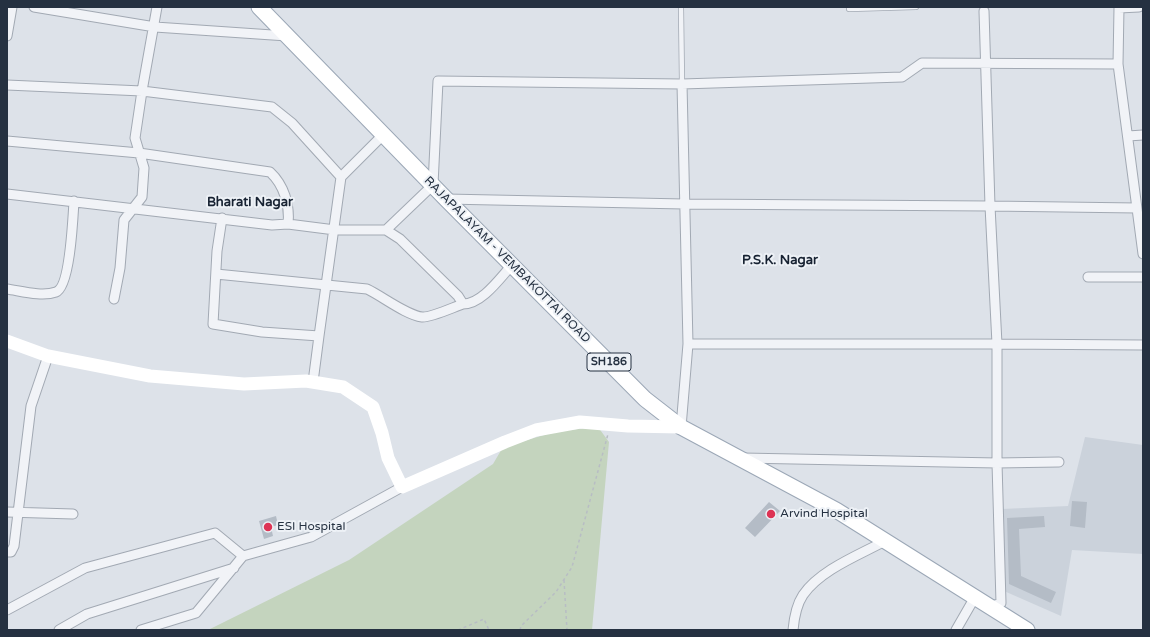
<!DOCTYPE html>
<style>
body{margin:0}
#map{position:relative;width:1150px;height:637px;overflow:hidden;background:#dde2e9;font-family:"Varela Round",sans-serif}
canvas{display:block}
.frame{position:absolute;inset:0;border:8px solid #253141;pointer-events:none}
</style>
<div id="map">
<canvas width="1150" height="637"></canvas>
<div class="frame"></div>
</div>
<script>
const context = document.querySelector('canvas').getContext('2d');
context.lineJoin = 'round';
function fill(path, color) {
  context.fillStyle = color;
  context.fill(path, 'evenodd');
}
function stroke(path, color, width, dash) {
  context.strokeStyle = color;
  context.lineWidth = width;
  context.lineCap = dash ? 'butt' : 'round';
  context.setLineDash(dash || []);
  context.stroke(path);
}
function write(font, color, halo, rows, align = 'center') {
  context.font = font + ' "Varela Round",sans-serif';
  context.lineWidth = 4;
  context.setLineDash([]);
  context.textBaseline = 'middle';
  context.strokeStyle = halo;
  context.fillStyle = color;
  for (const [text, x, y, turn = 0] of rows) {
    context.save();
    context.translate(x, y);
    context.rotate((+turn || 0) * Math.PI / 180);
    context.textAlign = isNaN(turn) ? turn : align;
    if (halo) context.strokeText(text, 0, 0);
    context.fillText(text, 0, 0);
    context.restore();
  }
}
fill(new Path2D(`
 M 1085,437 L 1143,445 L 1143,554 L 1072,550 L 1061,616 L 1004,591 L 1002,509 L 1068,506 Z`), '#cbd2db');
fill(new Path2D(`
 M 598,427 L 609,442 L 592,630 L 208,630 L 349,560 L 493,464 L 503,447 L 558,431 Z`), '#c4d4be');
fill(new Path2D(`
 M 1072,501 L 1087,502 L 1085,528 L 1070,526 Z
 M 769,502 L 780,511 L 755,537 L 745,528 Z
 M 276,516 L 278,525 L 271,527 L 273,536 L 264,539 L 259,521 Z
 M 1044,516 L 1045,527 L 1019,529 L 1021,576 L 1056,592 L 1051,603 L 1009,584 L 1007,518 Z`), '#b4bcc6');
const lane = new Path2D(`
 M 681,7 L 682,84
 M 849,9 L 916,7`);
const street = new Path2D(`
 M 34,7 L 155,27 L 287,36
 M 1139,7 L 1119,8 L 1118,64 L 1143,254
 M 984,11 L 990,206 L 1137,208
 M 7,36 L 12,7
 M 682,84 L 688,344 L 997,344 L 997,463 L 1001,603 L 990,607
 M 7,85 L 142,91 L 272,107 L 292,123 L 341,177
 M 1128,136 L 1143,135
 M 7,141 L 139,153 L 270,172 C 284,185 290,205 288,224
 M 7,194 L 272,225 L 288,224 L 335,230 L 386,230 L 400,239 L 458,296 L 463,304
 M 446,199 L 684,204 L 990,206 L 997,344 L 1143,345
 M 222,218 L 217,251 L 213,324 L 262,332 L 319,336 L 341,177 L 383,135
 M 386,230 L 433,185 L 438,81 L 682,84 L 902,77 L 922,63 L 1118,64
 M 216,274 L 367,289 C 382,296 406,315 422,317 C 430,318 454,307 463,304 C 482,304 500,278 512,265
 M 1088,277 L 1143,277
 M 7,289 C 21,291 42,297 56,292 C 70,287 73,217 74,201
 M 114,299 L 120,268 L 124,220 L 142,197 L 144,168 L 135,138 L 142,91 L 157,7
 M 313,382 L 319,336
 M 681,427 L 688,344
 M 743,458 L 997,463 L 1059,462
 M 7,512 L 73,514
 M 7,552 L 11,552 L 14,546 L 31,406 L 48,356
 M 7,610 L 85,568 L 215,533 L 243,556
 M 59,630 L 87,614 L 234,568
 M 141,630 L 196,613 L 243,556 L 311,537 L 402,487
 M 793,630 C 794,619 797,604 803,595 C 820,570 859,555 885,541
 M 956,630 L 975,597`);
const primary = new Path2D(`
 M 259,7 L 446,199 L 645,399 L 681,427 L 836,510 L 1027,630`);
stroke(lane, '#a2a9b3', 6);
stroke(street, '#a2a9b3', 11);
stroke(primary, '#9ba7b6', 17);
stroke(new Path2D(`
 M 564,580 L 567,630
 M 458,630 L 484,619 L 489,630
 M 520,630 L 521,626 L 556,592 L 572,567 L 608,434`), '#b8bdc4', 1.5, [3, 3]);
stroke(lane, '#f1f3f7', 4.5);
stroke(street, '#f1f3f7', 9);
stroke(new Path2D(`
 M 7,341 L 48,356 L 150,376 L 244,384 L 306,381 L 343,387 L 373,407 L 382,433 L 388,458 L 402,487 L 505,442 L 536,430 L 580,422 L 628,426 L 681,427`), '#fff', 13);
stroke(primary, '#fff', 15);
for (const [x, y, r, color] of [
 [771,514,5,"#dd3354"],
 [268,527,5,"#dd3354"]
]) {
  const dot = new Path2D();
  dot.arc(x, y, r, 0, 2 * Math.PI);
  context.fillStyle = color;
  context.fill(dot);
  stroke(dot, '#edf1f6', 1.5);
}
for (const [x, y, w] of [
 [609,362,44]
]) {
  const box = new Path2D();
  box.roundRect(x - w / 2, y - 9, w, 18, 3);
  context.fillStyle = '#edf1f6';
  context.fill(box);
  stroke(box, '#253141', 1);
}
write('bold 11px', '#253141', null, [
 ["SH186",609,362]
]);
write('12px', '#253141', '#edf1f6', [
 ["RAJAPALAYAM - VEMBAKOTTAI ROAD",507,260,45]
]);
write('12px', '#253141', '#edf1f6', [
 ["Arvind Hospital",780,514],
 ["ESI Hospital",277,527]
], 'left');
write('bold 13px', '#172232', '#edf1f6', [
 ["Bharati Nagar",250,203],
 ["P.S.K. Nagar",780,261]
]);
</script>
